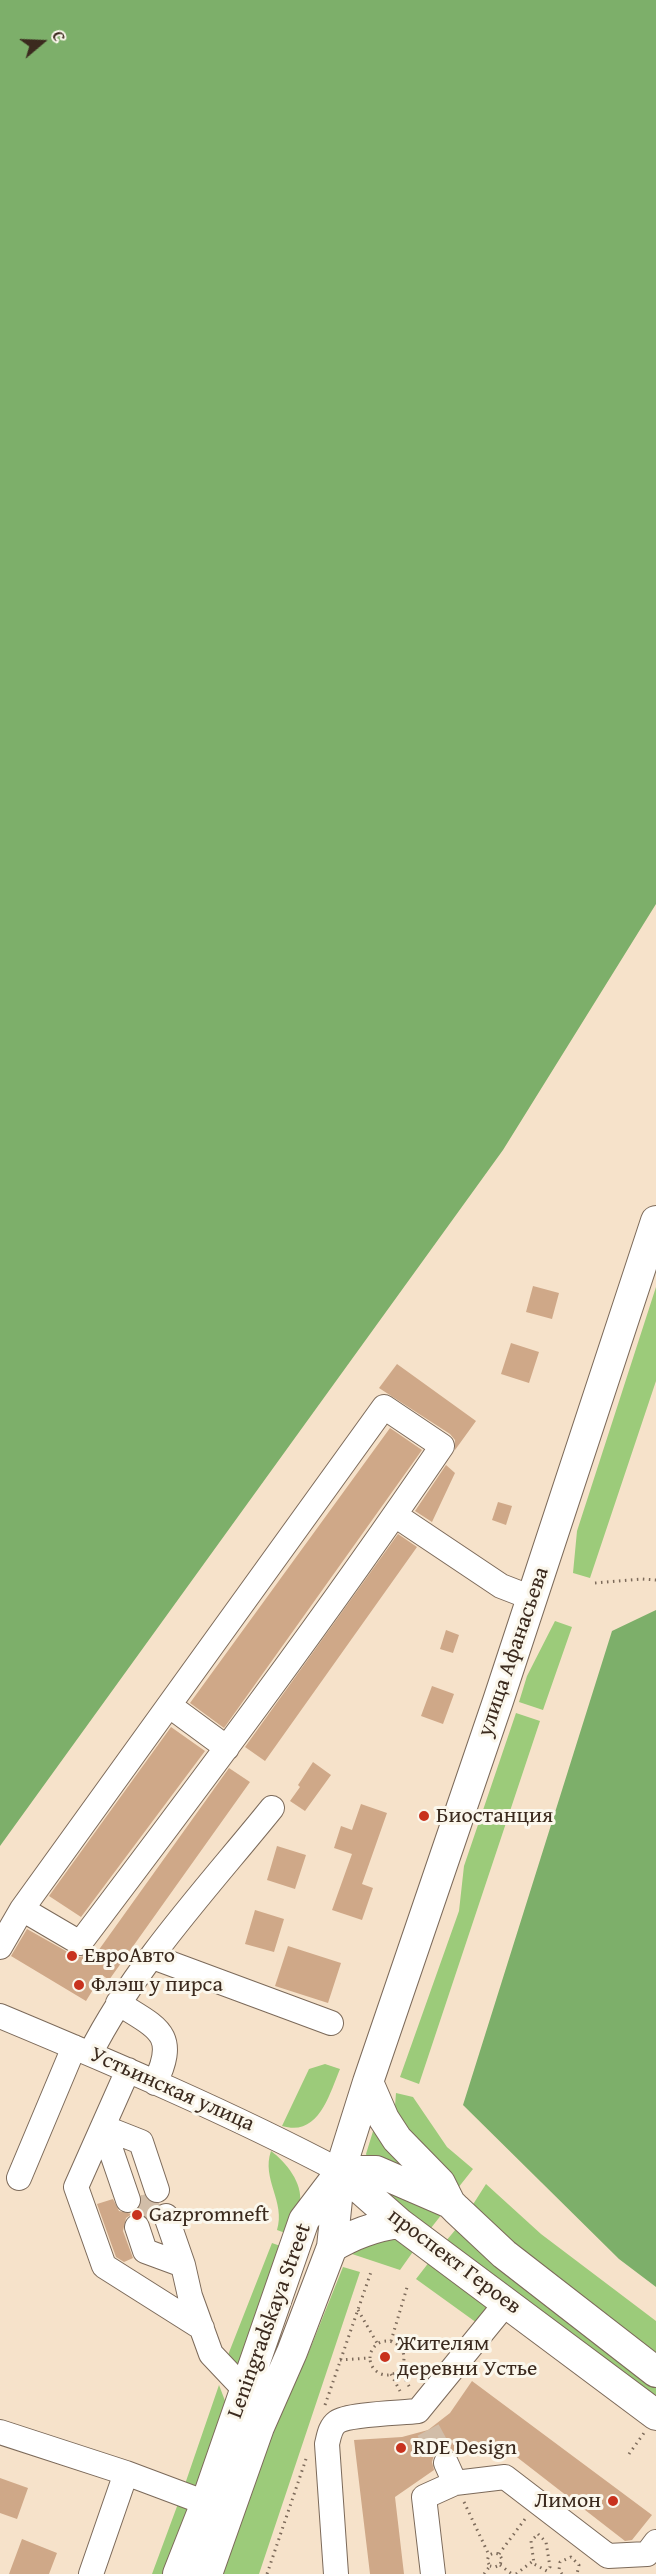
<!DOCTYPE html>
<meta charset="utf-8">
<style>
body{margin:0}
#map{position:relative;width:656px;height:2574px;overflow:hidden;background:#f6e2ca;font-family:"Gentium Book Plus",serif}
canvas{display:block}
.north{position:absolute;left:12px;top:12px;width:60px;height:60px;-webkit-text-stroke:4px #fbf7ec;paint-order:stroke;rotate:71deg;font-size:16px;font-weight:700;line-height:24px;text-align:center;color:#3b2a1e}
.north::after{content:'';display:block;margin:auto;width:21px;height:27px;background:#3b2a1e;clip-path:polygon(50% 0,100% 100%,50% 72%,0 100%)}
</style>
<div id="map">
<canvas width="656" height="2574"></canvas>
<div class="north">С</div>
</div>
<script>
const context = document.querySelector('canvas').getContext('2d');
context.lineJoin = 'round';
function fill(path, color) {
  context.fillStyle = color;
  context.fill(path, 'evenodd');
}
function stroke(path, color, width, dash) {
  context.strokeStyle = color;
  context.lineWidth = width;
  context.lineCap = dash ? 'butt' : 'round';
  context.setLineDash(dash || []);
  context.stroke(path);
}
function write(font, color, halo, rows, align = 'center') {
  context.font = font + ' "Gentium Book Plus",serif';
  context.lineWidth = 6;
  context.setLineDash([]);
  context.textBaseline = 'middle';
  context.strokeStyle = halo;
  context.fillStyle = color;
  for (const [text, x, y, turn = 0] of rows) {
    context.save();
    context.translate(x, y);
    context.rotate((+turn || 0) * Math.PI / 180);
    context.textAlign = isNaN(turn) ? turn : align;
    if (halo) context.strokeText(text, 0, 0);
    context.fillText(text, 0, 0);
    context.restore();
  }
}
fill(new Path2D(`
 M 656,1287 L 656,1381 L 590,1578 L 573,1573 L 577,1531 Z
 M 555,1621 L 572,1627 L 543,1710 L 519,1702 L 527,1676 Z
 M 516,1713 L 540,1721 L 419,2084 L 400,2077 L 459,1911 L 464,1866 Z
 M 325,2064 L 340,2069 C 329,2095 319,2137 282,2126 L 309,2069 Z
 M 396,2093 L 413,2097 L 447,2147 L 473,2169 L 458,2188 L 399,2119 L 395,2106 Z
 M 374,2128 L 441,2193 L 368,2159 L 366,2154 Z
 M 271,2151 C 286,2162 303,2183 300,2203 C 298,2213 292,2224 288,2234 L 277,2230 C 286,2202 261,2179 271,2151 Z
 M 368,2179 L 442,2214 L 431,2228 L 382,2194 Z
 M 486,2184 L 541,2234 L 656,2321 L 656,2357 L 511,2246 L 472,2206 Z
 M 456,2229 L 545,2304 L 656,2388 L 656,2400 L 446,2241 Z
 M 389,2234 L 417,2246 L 400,2270 L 349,2253 Z
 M 272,2243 L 283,2247 L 240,2371 L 228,2355 Z
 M 433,2257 L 487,2307 L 477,2323 L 416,2279 Z
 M 343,2267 L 360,2272 L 259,2574 L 219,2574 L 269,2432 L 306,2359 Z
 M 219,2385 L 227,2406 L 196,2489 L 184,2487 Z
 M 179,2501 L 190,2509 L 167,2574 L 152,2574 Z`), '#9ccb7a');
fill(new Path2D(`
 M 0,0 L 656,0 L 656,904 L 503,1150 L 0,1846 Z
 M 656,1610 L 656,2287 L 619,2259 L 463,2105 L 612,1631 Z`), '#7daf6a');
fill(new Path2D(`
 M 533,1286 L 559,1293 L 552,1319 L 526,1312 Z
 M 511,1343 L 539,1352 L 529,1383 L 501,1374 Z
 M 397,1364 L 476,1421 L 455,1450 L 455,1440 L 450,1434 L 379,1388 Z
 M 390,1428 L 422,1450 L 224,1728 L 190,1703 Z
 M 446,1465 L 455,1473 L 432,1522 L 415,1511 Z
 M 498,1502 L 512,1506 L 506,1525 L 492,1520 Z
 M 398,1534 L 417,1547 L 265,1761 L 245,1747 Z
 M 446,1630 L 459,1635 L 453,1653 L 440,1649 Z
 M 432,1686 L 454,1694 L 443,1724 L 421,1716 Z
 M 171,1727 L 205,1751 L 81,1917 L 49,1896 Z
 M 313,1762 L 331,1775 L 305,1811 L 290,1801 L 300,1787 L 298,1785 Z
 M 229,1768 L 250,1782 L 109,1980 L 102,1975 L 86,2001 L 11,1956 L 27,1929 L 73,1955 L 80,1957 L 87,1955 L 93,1958 Z
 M 361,1804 L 387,1813 L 362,1884 L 373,1888 L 362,1920 L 332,1910 L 352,1854 L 334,1848 L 341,1826 L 352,1830 Z
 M 277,1846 L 306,1855 L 295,1889 L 267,1880 Z
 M 255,1910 L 284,1919 L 274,1952 L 245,1944 Z
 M 288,1946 L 341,1963 L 328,2003 L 275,1986 Z
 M 141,2195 L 154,2204 L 159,2204 L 152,2213 L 153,2221 L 150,2222 L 146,2216 L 139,2213 L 132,2214 L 126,2218 L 123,2231 L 133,2258 L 124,2262 L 116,2257 L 97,2204 L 113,2199 L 119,2211 L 132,2214 L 139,2209 Z
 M 472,2381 L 652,2515 L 632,2540 L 625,2541 L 500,2444 L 468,2452 L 459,2456 L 454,2451 L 447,2449 L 440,2450 L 434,2455 L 432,2462 L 434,2470 L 395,2497 L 404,2574 L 370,2574 L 354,2440 L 402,2437 L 428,2430 L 450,2413 Z
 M 0,2478 L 28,2488 L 17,2519 L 0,2513 Z
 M 22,2539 L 57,2553 L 49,2574 L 9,2574 Z`), '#cfa888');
stroke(new Path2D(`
 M 143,2195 L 153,2221
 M 428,2430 L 446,2463`), '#d1bda8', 24, [24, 12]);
const minor = new Path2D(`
 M 395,1515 L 501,1586 L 532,1598
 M 170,1706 L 227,1748
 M 0,1947 L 22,1909 L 384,1407 L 442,1446 C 327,1615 204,1779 80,1943 L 22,1909
 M 153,1957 L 331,2023
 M 118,2003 C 157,2028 179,2033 155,2083
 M 0,2016 C 115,2064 230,2113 340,2171
 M 90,2054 C 135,1965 209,1886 272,1808
 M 128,2070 L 76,2187 L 104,2266 L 202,2328
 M 103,2127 L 141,2142 L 157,2190
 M 103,2127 L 128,2200
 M 19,2178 L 74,2047
 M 166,2216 L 183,2265 L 190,2296 L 211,2354 L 245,2390
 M 137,2227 L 145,2251 L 183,2265
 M 0,2432 L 126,2473 L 206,2503
 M 446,2463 L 455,2483
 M 91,2574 L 126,2473
 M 336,2574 L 327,2444 C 329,2436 330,2427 337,2422 C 348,2414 401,2413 418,2411 L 507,2302
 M 433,2574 L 424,2497 L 455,2483 L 505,2477 L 608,2556 L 647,2554 L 656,2542`);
const major = new Path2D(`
 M 368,2082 L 384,2119 L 397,2139 L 440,2183 L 450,2203 L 456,2209 L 504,2254 L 656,2372
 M 340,2171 L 399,2223 L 656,2415
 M 340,2171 L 376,2171 L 450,2203
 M 332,2247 C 354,2234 373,2227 399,2223
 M 178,2574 L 206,2503 L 304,2220 L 339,2174
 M 207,2574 L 259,2427 L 292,2352 L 332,2247 L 340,2171 L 368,2082 L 498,1701 L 656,1221`);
stroke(minor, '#7c6a5a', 26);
stroke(major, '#7c6a5a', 32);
stroke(new Path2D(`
 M 595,1583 L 642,1579 L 656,1580
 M 358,2310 L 377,2343
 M370 2358a17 17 0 1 1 34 0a17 17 0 1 1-34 0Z
 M 391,2341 L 408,2284
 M 340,2360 L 369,2358
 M 400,2369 L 410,2388
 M 391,2374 L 400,2391
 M 325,2405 L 372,2269
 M 629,2454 L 644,2433
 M 464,2502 L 489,2555
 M 538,2534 L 546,2542 L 550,2567 L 547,2571 L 534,2564 L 531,2541 Z
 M 499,2554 L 525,2519
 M 500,2565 L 512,2574
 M 267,2574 L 306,2459
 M 484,2574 L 490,2566 L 487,2561 L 489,2555 L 494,2553 L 499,2554 L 502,2559 L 500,2565 L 495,2567 L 490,2566
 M 516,2574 L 533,2561
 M 562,2574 L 559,2570 L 560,2562 L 571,2557 L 579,2565 L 577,2574`), '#7c6a5a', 3, [1.5, 4.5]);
stroke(minor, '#fff', 24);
stroke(major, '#fff', 30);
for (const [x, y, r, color] of [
 [424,1816,6,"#c8321e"],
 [72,1956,6,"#c8321e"],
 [79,1985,6,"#c8321e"],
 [137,2215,6,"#c8321e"],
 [385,2357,6,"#c8321e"],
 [401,2448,6,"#c8321e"],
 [613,2501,6,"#c8321e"]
]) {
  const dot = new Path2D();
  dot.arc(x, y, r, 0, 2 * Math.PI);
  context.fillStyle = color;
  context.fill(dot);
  stroke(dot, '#fbf7ec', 2);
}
write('22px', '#3b2a1e', '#fbf7ec', [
 ["улица Афанасьева",514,1652,-71],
 ["Устьинская улица",172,2090,24],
 ["проспект Героев",454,2262,37],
 ["Leningradskaya Street",270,2321,-70]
]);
write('22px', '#3b2a1e', '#fbf7ec', [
 ["Биостанция",436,1816],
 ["ЕвроАвто",84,1956],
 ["Флэш у пирса",91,1985],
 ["Gazpromneft",149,2215],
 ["Жителям",397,2344],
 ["деревни Устье",397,2369],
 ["RDE Design",413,2448],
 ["Лимон",601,2501,"right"]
], 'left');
</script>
